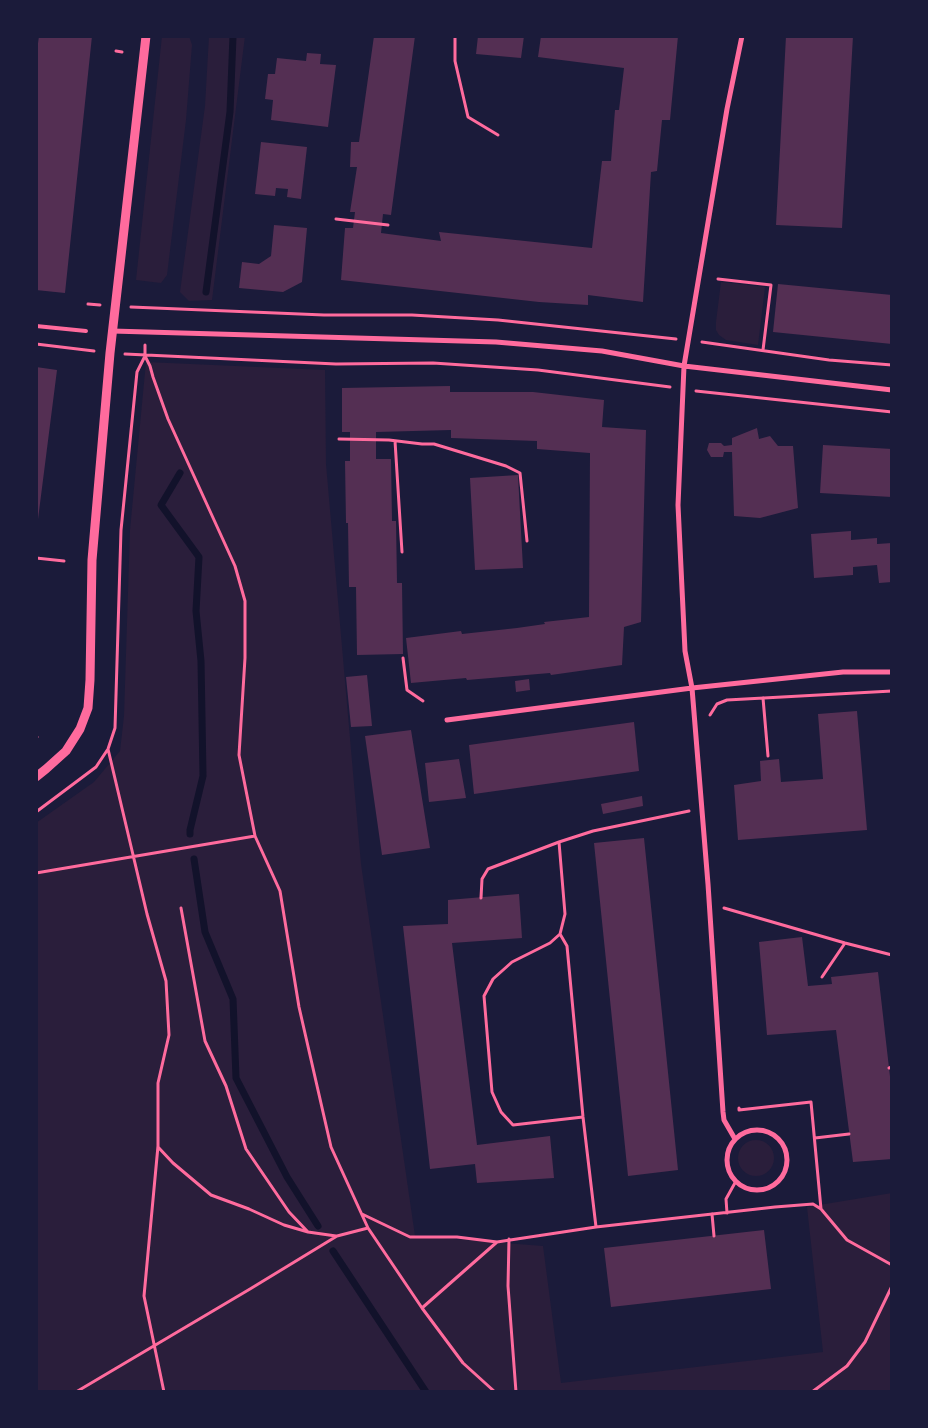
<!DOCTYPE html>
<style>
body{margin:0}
#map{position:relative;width:928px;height:1428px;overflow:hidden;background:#1b1b3a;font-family:Poppins,sans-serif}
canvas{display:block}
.frame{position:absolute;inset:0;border:38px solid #1b1b3a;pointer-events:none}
</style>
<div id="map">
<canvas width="928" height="1428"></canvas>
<div class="frame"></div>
</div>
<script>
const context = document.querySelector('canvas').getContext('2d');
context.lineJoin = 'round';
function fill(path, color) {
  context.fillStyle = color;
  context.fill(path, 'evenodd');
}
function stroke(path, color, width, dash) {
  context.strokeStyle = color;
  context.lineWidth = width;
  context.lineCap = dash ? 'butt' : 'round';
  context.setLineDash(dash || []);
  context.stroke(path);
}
fill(new Path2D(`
 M 162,36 L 189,36 L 192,45 L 186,120 L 167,275 L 161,283 L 136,280 Z
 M 209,36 L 245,36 L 212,300 L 189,301 L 180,292 L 205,106 Z
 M 721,282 L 765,287 L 758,345 L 726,340 L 719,335 L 716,330 L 716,322 Z
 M 146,362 L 325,370 L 326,464 L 361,864 L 415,1236 L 543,1246 L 561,1383 L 823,1352 L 807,1207 L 892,1193 L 892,1392 L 36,1392 L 36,823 L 94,782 L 120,751 L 124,716 L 130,530 Z
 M738 1158a18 18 0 1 1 36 0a18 18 0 1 1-36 0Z`), '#2a1e3b');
stroke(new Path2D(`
 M 206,292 L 230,112 L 233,36
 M 180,473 L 161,505 L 199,557 L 196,611 L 201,661 L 203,776 L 190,830 L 190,834
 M 194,859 L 205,932 L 233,999 L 236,1078 L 287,1177 L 318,1226
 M 333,1251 L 426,1392`), '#12122b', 7);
fill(new Path2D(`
 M 39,36 L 92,36 L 65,293 L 36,290 L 36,58 Z
 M 374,36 L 415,36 L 391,215 L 383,214 L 381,233 L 441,241 L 439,232 L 592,248 L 602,161 L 611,161 L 615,110 L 619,110 L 624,68 L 538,57 L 541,36 L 678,36 L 670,120 L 662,120 L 657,171 L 651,172 L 643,302 L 588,295 L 588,305 L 539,302 L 341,280 L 345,228 L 353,228 L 355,212 L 350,212 L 357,167 L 350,167 L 351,142 L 359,142 Z
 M 478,36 L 524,36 L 521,58 L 476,54 Z
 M 786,36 L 853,36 L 842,228 L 776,225 Z
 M 307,53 L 321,54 L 320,64 L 336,65 L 328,127 L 271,120 L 273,100 L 265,99 L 268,74 L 275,74 L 277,58 L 306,61 Z
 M 261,142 L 307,147 L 301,199 L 287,197 L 288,189 L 276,188 L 275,196 L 255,194 Z
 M 274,225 L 307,228 L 302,282 L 283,292 L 239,288 L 242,262 L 259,264 L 271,256 Z
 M 778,284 L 892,295 L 892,344 L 773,332 Z
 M 36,367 L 57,370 L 37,527 L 36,527 Z
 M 450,386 L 450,392 L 533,392 L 604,400 L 602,427 L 646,430 L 641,622 L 624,627 L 622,665 L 551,675 L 550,673 L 467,680 L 466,678 L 411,683 L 406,638 L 461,631 L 462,634 L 517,628 L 545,624 L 544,622 L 589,617 L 590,453 L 537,449 L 537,441 L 451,438 L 451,430 L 376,432 L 376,459 L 391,459 L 392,521 L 396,521 L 397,583 L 402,583 L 403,654 L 357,655 L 356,587 L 349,587 L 348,523 L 346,523 L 345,461 L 350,461 L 350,432 L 342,432 L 342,388 Z
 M 757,428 L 759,439 L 770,436 L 778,446 L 793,446 L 798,508 L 760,518 L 734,516 L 732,452 L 724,452 L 723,457 L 711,457 L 707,450 L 709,443 L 721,443 L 724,446 L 732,445 L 732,438 Z
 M 823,445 L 892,449 L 892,497 L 820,493 Z
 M 518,475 L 523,568 L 475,570 L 470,478 Z
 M 851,531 L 851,540 L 877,538 L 877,544 L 892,543 L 892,582 L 879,583 L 877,565 L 853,567 L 853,575 L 814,578 L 811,534 Z
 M 367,675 L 372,726 L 351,727 L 346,677 Z
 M 529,679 L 530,690 L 516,692 L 515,681 Z
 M 857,711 L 867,830 L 738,840 L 734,785 L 761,781 L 760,761 L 769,760 L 779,759 L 781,782 L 823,779 L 818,714 Z
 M 634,722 L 639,771 L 474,794 L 469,745 Z
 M 411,730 L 430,848 L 382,855 L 365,736 Z
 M 459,759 L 466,798 L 429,802 L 425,763 Z
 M 642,796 L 643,806 L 603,814 L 601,804 Z
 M 644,838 L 678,1170 L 628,1176 L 594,843 Z
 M 519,894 L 522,938 L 452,943 L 477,1145 L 550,1136 L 554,1178 L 477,1183 L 475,1164 L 430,1169 L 403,926 L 448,924 L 448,900 Z
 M 802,937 L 808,986 L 832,984 L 831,977 L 878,972 L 892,1094 L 892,1159 L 853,1162 L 836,1030 L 767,1035 L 759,942 Z
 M 764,1230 L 771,1289 L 611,1307 L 604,1248 Z`), '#542f53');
stroke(new Path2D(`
 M 455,36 L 455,61 L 468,117 L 498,135
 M 116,51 L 122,52
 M 336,219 L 388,225
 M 718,279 L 771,285 L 763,350
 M 88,304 L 100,305
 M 131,307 L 324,315 L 412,315 L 498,320 L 676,339
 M 702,342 L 829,360 L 892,365
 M 36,344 L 94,351
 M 125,354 L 336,364 L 433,363 L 538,370 L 670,387
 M 145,356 L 150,366 L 153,377 L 168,419 L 235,566 L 245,601 L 245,658 L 239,755 L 255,836 L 280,891 L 299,1007 L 331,1147 L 368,1228 L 422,1308 L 463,1363 L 495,1392
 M 696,391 L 892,412
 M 339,439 L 389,440 L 422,444 L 434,444 L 506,466 L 520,473 L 527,541
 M 395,441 L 402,552
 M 36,558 L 64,561
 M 403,658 L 407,690 L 423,701
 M 763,698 L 768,756
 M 710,715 L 717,704 L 727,700 L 892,691
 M 36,736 L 37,737
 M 108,749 L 147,914 L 166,981 L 169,1035 L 158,1083 L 158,1146 L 144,1296 L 164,1392
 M 36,812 L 96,767 L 108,749 L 115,728 L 121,530 L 137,372 L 145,356 L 145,345
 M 559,842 L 565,914 L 560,934 L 550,943 L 512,962 L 493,979 L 484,996 L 492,1092 L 501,1112 L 513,1125 L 583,1117
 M 36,873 L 255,836
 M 481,898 L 482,879 L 488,869 L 559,842 L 593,831 L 689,811
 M 181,908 L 205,1041 L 226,1086 L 246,1149 L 289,1212 L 308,1232
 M 724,908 L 845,943 L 892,955
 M 560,934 L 567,946 L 583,1117 L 596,1227
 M 822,977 L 845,943
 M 889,1068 L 892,1067
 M 739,1108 L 739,1110 L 811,1102 L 821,1209
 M 815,1138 L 849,1134
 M 158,1147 L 173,1163 L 211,1195 L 249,1209 L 284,1225 L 308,1232 L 336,1236
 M 727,1213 L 726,1199 L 736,1181
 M 362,1214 L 410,1237 L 457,1237 L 497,1242
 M 712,1214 L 714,1236
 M 509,1239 L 508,1286 L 516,1392
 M 422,1308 L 497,1242 L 596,1227 L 775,1207 L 813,1204 L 821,1209 L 847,1240 L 892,1265
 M 76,1392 L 250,1289 L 337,1236 L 368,1228
 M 812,1392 L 847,1366 L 865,1342 L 892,1286`), '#ff6b9d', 3);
stroke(new Path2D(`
 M 36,326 L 86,331`), '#ff6b9d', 4);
stroke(new Path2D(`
 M 112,331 L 496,342 L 602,351 L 684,366 L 892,390
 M 447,720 L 692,688 L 843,672 L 892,672
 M727 1160a30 30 0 1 1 60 0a30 30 0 1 1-60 0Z
 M 735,1139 L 724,1120 L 723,1112 L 708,884 L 692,688 L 685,651 L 678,505 L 684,366 L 727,109 L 742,36`), '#ff6b9d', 5);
stroke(new Path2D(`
 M 36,777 L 46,769 L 66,751 L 80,729 L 88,708 L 90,680 L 92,560 L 110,353 L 146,36`), '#ff6b9d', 9);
</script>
